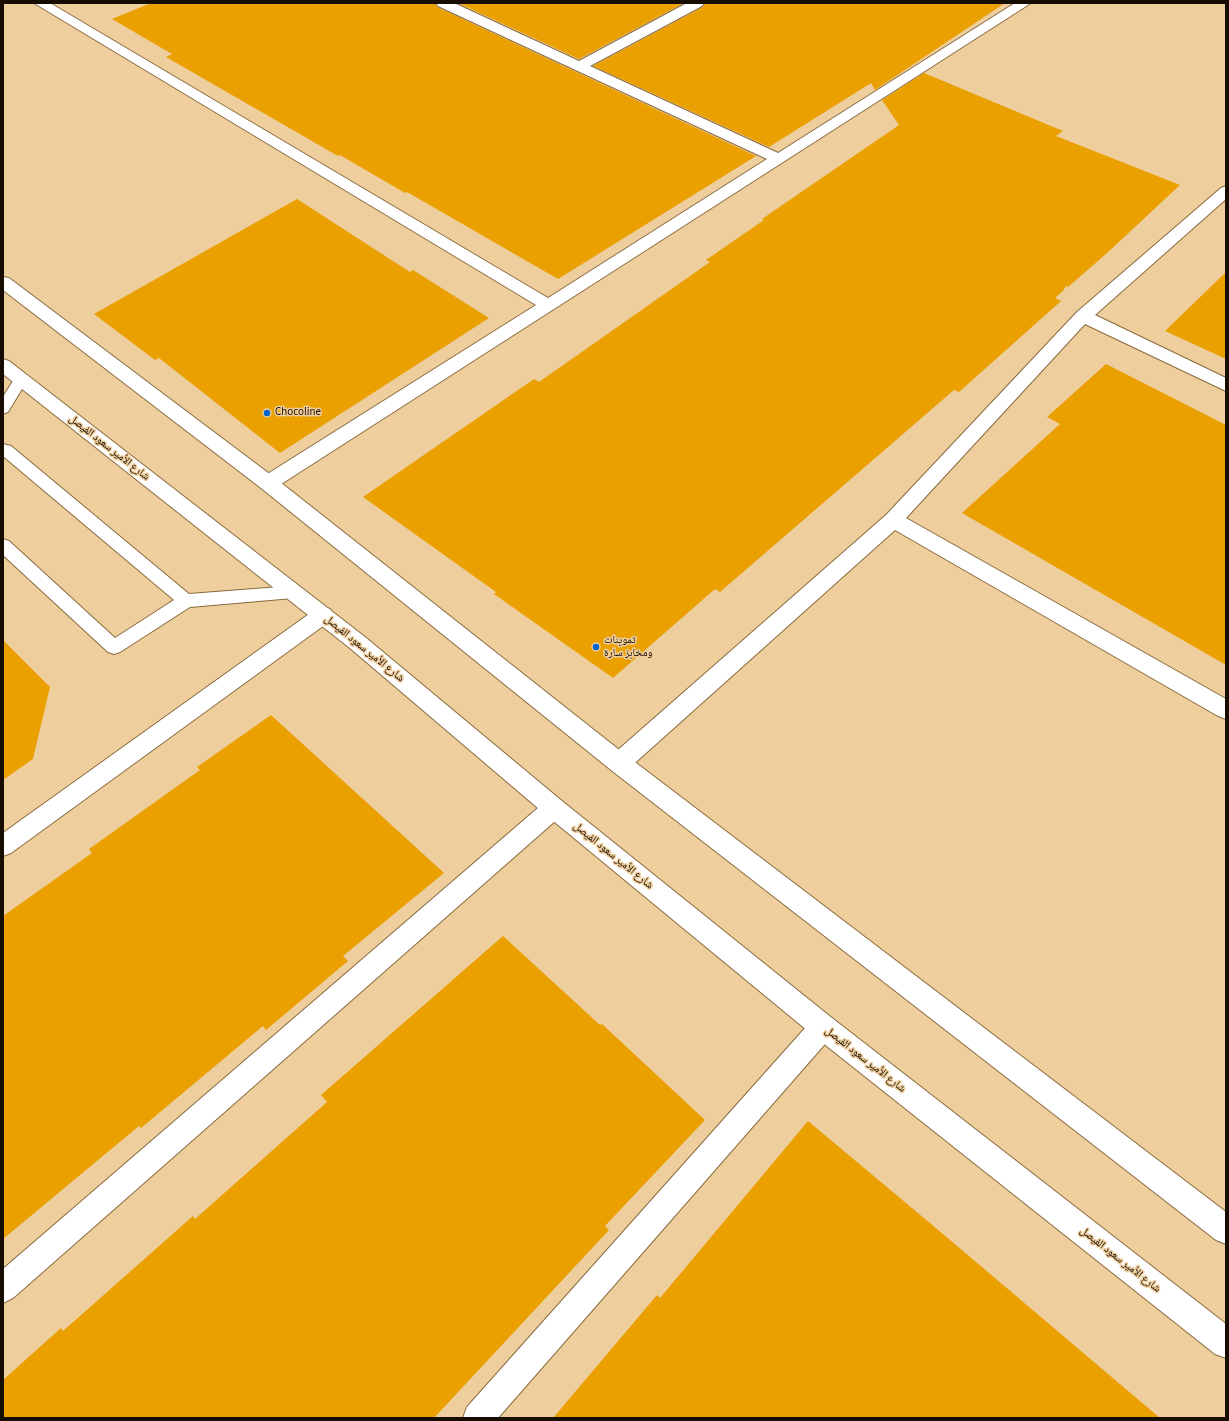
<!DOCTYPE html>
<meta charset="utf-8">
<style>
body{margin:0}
#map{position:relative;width:1229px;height:1421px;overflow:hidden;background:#efce9e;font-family:"Source Sans 3",sans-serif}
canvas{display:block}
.frame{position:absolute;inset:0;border:4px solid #170c00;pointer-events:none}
</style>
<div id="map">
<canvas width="1229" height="1421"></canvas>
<div class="frame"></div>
</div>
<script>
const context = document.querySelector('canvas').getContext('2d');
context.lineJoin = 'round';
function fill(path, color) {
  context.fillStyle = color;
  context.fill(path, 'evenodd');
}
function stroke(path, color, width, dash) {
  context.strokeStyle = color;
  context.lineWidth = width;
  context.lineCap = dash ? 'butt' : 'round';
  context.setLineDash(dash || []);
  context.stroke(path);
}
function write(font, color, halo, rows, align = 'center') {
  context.font = font + ' "Source Sans 3","Noto Naskh Arabic",sans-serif';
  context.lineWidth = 3;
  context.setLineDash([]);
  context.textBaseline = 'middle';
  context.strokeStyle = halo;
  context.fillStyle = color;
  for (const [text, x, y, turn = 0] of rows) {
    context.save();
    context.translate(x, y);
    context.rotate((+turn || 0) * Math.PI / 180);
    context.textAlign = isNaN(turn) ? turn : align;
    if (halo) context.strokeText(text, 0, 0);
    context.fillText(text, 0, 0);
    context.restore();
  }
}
fill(new Path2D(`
 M 151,3 L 435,3 L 437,7 L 756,156 L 558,279 L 407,192 L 405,193 L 340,155 L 338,156 L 166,57 L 172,54 L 112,19 Z
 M 458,3 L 684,3 L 579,59 Z
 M 705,3 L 1005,3 L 875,90 L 871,83 L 769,147 L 593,66 L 703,7 Z
 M 924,73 L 1063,131 L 1056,136 L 1180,185 L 1106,254 L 1068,287 L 1066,286 L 1063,291 L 1055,298 L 1061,301 L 959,392 L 954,390 L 720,592 L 715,589 L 613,678 L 494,594 L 496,592 L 363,497 L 534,379 L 539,382 L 710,262 L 706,260 L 764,220 L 762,219 L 899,125 L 882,100 Z
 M 297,199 L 410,272 L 413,270 L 489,318 L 280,453 L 159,358 L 155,360 L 94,314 Z
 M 1226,272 L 1226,359 L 1165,331 Z
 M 1106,364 L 1226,425 L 1226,665 L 962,513 L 1060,424 L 1047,417 Z
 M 3,640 L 50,687 L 33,759 L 3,780 Z
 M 271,715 L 444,873 L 343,956 L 348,961 L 266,1030 L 263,1026 L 141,1128 L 139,1126 L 3,1239 L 3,916 L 92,853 L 89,849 L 200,770 L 197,767 Z
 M 503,936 L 600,1025 L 602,1024 L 705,1120 L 605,1226 L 609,1230 L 434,1418 L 3,1418 L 3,1380 L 61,1328 L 63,1331 L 193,1216 L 195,1219 L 327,1102 L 321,1095 Z
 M 808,1121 L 943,1234 L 1160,1418 L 553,1418 L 657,1295 L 660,1298 Z`), '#e9a000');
const service = new Path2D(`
 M 21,374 L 26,376 L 28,379 L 8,412 L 3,414 L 3,397 L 16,376 Z
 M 3,444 L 11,446 L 189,594 L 293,586 L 299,588 L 301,592 L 299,596 L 293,598 L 190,607 L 120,652 L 114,654 L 108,652 L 3,555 L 3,539 L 9,541 L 115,638 L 174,600 L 3,456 Z`);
const minor = new Path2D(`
 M 34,3 L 50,3 L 548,298 L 767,159 L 438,6 L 436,3 L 454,3 L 579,61 L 687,3 L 704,3 L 702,6 L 590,66 L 778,153 L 1015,3 L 1031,3 L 275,488 L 268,490 L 261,488 L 258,483 L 261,478 L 536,305 Z
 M 1226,186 L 1226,199 L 1095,315 L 1226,378 L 1226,391 L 1085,324 L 906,518 L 1226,699 L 1226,719 L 1218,716 L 895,530 L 627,770 L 619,772 L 611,770 L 608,763 L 611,756 L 886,515 L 1077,312 L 1221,188 Z
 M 323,607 L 330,609 L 333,615 L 330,621 L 11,853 L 3,856 L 3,833 L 316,609 Z
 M 554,798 L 562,801 L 566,808 L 562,815 L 13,1298 L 3,1303 L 3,1269 L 546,801 Z
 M 823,1015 L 832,1018 L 836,1027 L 832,1036 L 498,1418 L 463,1418 L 467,1407 L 814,1018 Z`);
const primary = new Path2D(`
 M 3,277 L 9,278 L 275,478 L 627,756 L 1226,1212 L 1226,1244 L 1216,1240 L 611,770 L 261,488 L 3,290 Z
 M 3,359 L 9,361 L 365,637 L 562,801 L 832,1018 L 1226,1324 L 1226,1358 L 1215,1354 L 814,1036 L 546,815 L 351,649 L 3,374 Z`);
stroke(service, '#896b3e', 2);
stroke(minor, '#896b3e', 2);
stroke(primary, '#896b3e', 2);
fill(service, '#fff');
fill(minor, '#fff');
fill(primary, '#fff');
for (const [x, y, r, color] of [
 [267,413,4,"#0064cc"],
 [596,647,4,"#0064cc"]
]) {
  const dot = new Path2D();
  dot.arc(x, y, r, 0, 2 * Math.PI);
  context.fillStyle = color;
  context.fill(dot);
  stroke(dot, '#efce9e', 1.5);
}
write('11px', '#170c00', '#efce9e', [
 ["Chocoline",275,413],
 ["تموينات",604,641],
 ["ومخابز سارة",604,654]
], 'left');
write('11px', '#170c00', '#efce9e', [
 ["شارع الأمير سعود الفيصل",109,448,38],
 ["شارع الأمير سعود الفيصل",364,649,39],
 ["شارع الأمير سعود الفيصل",613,856,39],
 ["شارع الأمير سعود الفيصل",865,1060,38],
 ["شارع الأمير سعود الفيصل",1120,1260,38]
]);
</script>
